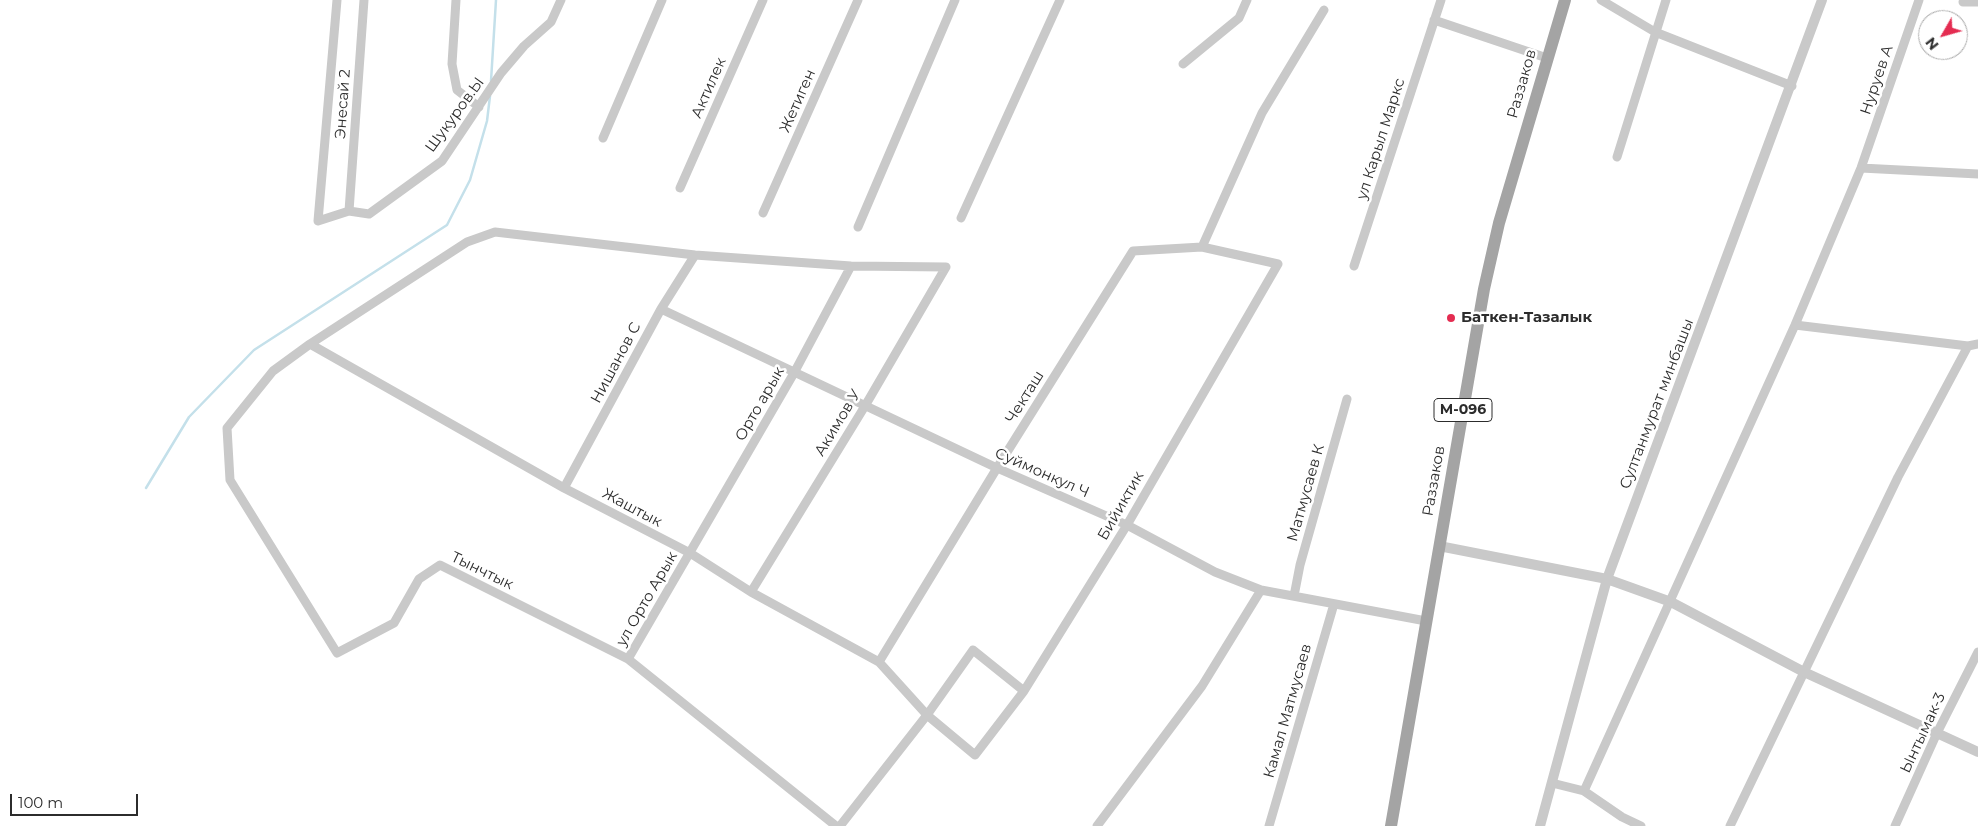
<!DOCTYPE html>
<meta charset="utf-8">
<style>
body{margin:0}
#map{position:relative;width:1978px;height:826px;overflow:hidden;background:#fff;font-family:Montserrat,sans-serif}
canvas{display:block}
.north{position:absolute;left:1918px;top:10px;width:50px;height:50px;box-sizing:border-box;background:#fff;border:1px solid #ababab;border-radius:50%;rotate:232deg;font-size:14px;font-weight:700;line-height:20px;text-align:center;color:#2c2c2c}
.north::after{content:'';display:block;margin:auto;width:18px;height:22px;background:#e42c51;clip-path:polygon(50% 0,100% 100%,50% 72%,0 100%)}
.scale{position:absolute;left:10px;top:794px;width:128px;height:22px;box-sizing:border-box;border:2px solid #2c2c2c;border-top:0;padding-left:6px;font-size:15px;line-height:18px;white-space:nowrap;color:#2c2c2c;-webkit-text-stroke:4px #fff;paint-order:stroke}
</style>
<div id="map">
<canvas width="1978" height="826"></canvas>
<div class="north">N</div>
<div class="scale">100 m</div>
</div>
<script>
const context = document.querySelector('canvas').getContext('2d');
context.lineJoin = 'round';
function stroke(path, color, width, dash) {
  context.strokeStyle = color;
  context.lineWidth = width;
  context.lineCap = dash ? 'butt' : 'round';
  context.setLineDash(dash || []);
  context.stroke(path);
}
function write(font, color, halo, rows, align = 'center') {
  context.font = font + ' Montserrat,sans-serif';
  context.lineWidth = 5;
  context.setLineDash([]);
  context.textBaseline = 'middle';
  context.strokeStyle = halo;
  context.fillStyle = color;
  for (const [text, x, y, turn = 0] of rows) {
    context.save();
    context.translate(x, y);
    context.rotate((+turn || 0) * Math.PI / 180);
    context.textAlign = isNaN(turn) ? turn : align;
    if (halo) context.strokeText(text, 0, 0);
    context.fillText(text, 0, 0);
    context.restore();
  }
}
stroke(new Path2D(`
 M 491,81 L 496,0
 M 146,488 L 189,417 L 254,350 L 447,225 L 470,180 L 487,121 L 490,96`), '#c4e0ea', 2.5);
stroke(new Path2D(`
 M 337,0 L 318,221 L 349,211 L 369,214 L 442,161 L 501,73 L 524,46 L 551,22 L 561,0
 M 456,0 L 452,64 L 457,90 L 479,107
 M 1601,0 L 1655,32 L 1792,86
 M 1963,2 L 1978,2
 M 1434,20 L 1547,58
 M 1183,64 L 1239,18 L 1247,0
 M 603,138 L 662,0
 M 1617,157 L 1666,0
 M 1861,168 L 1978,174
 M 680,188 L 763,0
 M 349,211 L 364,0
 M 763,213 L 858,0
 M 961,218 L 1060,0
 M 858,227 L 955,0
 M 1202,247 L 1262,113 L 1324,10
 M 1354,266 L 1441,0
 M 661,309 L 997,468 L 1127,525 L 1215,572 L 1261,590 L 1426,621
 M 1795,325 L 1968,346 L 1978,344
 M 310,344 L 564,488 L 690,553 L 751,592 L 879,662 L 927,715 L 975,755 L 1024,691 L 1127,525 L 1278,264 L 1202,247 L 1133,251 L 997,468 L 879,662
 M 564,488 L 661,309 L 695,255
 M 751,592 L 865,406 L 946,267 L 851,266 L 695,255 L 495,232 L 467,242 L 310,344 L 273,371 L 227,428 L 230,480 L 337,653 L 394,623 L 419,579 L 440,565 L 628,659 L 836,826
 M 1294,596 L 1300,565 L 1347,399
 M 628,659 L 794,373 L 851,266
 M 1552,783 L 1584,791 L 1622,817 L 1641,826
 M 1584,791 L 1795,325 L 1861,168 L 1919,0
 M 840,826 L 927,715 L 973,650 L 1024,691
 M 1097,826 L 1202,686 L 1261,590
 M 1269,826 L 1334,604
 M 1730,826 L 1898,477 L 1968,346
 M 1895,826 L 1937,733 L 1978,652`), '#c9c9c9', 9);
stroke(new Path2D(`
 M 1439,546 L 1607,579 L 1671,602 L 1804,672 L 1978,752
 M 1540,826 L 1607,579 L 1822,0`), '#c9c9c9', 10);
stroke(new Path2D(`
 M 1391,826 L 1484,289 L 1499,223 L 1565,0`), '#a4a4a4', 12);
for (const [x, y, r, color] of [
 [1451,318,5,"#e42c51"]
]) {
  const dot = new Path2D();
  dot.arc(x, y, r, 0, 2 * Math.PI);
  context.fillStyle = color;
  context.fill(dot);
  stroke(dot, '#fff', 2);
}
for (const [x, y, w] of [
 [1463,410,58]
]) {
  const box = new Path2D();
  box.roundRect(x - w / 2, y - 11.5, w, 23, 4);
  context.fillStyle = '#fff';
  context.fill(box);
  stroke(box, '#2c2c2c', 1);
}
write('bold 14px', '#2c2c2c', null, [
 ["М-096",1463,410]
]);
write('15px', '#2c2c2c', '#fff', [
 ["Нуруев А",1877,80,-71],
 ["Раззаков",1522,84,-74],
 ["Актилек",709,88,-66],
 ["Жетиген",798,101,-66],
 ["Энесай 2",343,104,-86],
 ["Шукуров.Ы",455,115,-54],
 ["ул Карыл Маркс",1381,139,-72],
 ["Нишанов С",616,363,-62],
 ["Чекташ",1025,397,-58],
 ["Орто арык",760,404,-60],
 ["Султанмурат минбашы",1657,404,-69],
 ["Акимов У",838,423,-59],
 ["Суймонкул Ч",1042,473,24],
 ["Раззаков",1434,481,-80],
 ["Матмусаев К",1306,493,-74],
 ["Бийиктик",1121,506,-60],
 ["Жаштык",632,508,28],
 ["Тынчтык",482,571,26],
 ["ул Орто Арык",647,599,-60],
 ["Камал Матмусаев",1288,711,-74],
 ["Ынтымак-3",1923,733,-65]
]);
write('bold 15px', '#2c2c2c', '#fff', [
 ["Баткен-Тазалык",1461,318]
], 'left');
</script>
